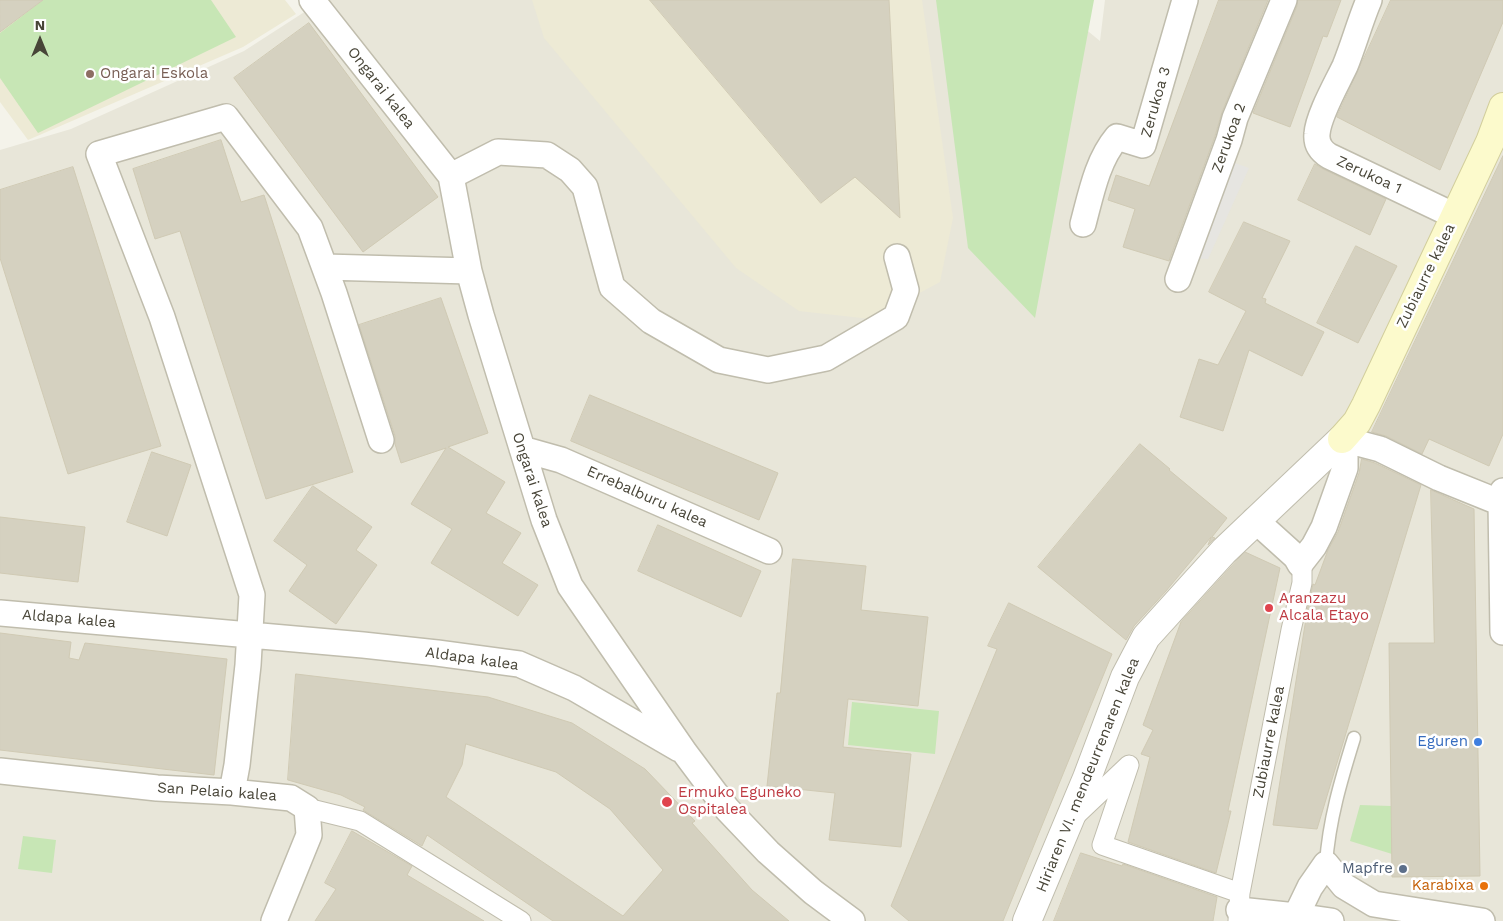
<!DOCTYPE html>
<style>
body{margin:0}
#map{position:relative;width:1503px;height:921px;overflow:hidden;background:#f4f3ea;font-family:"Work Sans",sans-serif}
canvas{display:block}
.north{position:absolute;left:15px;top:15px;width:50px;height:50px;-webkit-text-stroke:4px #fff;paint-order:stroke;rotate:0deg;font-size:14px;font-weight:700;line-height:20px;text-align:center;color:#484538}
.north::after{content:'';display:block;margin:auto;width:18px;height:22px;background:#484538;clip-path:polygon(50% 0,100% 100%,50% 72%,0 100%)}
</style>
<div id="map">
<canvas width="1503" height="921"></canvas>
<div class="north">N</div>
</div>
<script>
const context = document.querySelector('canvas').getContext('2d');
context.lineJoin = 'round';
function fill(path, color) {
  context.fillStyle = color;
  context.fill(path, 'evenodd');
}
function stroke(path, color, width, dash) {
  context.strokeStyle = color;
  context.lineWidth = width;
  context.lineCap = dash ? 'butt' : 'round';
  context.setLineDash(dash || []);
  context.stroke(path);
}
function write(font, color, halo, rows, align = 'center') {
  context.font = font + ' "Work Sans",sans-serif';
  context.lineWidth = 5;
  context.setLineDash([]);
  context.textBaseline = 'middle';
  context.strokeStyle = halo;
  context.fillStyle = color;
  for (const [text, x, y, turn = 0] of rows) {
    context.save();
    context.translate(x, y);
    context.rotate((+turn || 0) * Math.PI / 180);
    context.textAlign = isNaN(turn) ? turn : align;
    if (halo) context.strokeText(text, 0, 0);
    context.fillText(text, 0, 0);
    context.restore();
  }
}
fill(new Path2D(`
 M 323,0 L 1050,0 L 1100,41 L 1105,0 L 1503,0 L 1503,921 L 0,921 L 0,150 L 71,129 L 244,51 Z`), '#e8e6d9');
fill(new Path2D(`
 M 0,0 L 285,0 L 296,14 L 243,47 L 28,140 L 0,102 Z
 M 532,0 L 922,0 L 953,218 L 940,282 L 871,319 L 799,311 L 736,268 L 544,38 Z`), '#edead5');
fill(new Path2D(`
 M 43,0 L 211,0 L 236,37 L 38,133 L 0,78 L 0,33 Z
 M 936,0 L 1094,0 L 1035,318 L 968,248 Z
 M 852,702 L 939,711 L 935,754 L 848,745 Z
 M 1360,805 L 1391,806 L 1392,854 L 1350,841 Z
 M 23,836 L 56,840 L 52,873 L 18,869 Z`), '#c7e6b5');
fill(new Path2D(`
 M 1221,158 L 1249,168 L 1208,259 L 1186,258 Z`), '#e6e5e1');
const building = new Path2D(`
 M 0,0 L 43,0 L 0,32 Z
 M 650,0 L 889,0 L 900,218 L 855,177 L 821,203 Z
 M 1219,0 L 1268,0 L 1222,112 L 1215,136 L 1169,261 L 1123,247 L 1135,209 L 1108,200 L 1116,175 L 1149,186 Z
 M 1298,0 L 1341,0 L 1327,37 L 1323,36 L 1290,127 L 1253,113 L 1297,6 Z
 M 1391,0 L 1503,0 L 1503,22 L 1440,170 L 1337,117 Z
 M 309,23 L 438,197 L 363,252 L 234,78 Z
 M 221,140 L 241,202 L 264,195 L 353,472 L 266,499 L 180,231 L 155,239 L 133,169 Z
 M 1503,156 L 1503,434 L 1489,466 L 1429,439 L 1422,454 L 1386,436 L 1372,432 Z
 M 1315,164 L 1323,169 L 1386,199 L 1370,235 L 1298,200 Z
 M 73,167 L 161,446 L 68,474 L 0,258 L 0,190 Z
 M 1244,222 L 1290,241 L 1262,298 L 1266,299 L 1265,303 L 1324,332 L 1302,376 L 1249,350 L 1223,431 L 1180,417 L 1199,359 L 1218,365 L 1246,311 L 1209,292 Z
 M 1356,246 L 1397,266 L 1358,343 L 1317,323 Z
 M 441,298 L 488,433 L 448,447 L 505,482 L 486,513 L 521,533 L 502,563 L 538,585 L 518,616 L 431,563 L 452,529 L 411,504 L 446,448 L 401,463 L 395,444 L 395,436 L 359,325 Z
 M 590,395 L 778,473 L 759,520 L 571,441 Z
 M 1140,444 L 1170,469 L 1169,470 L 1227,518 L 1212,537 L 1215,538 L 1208,545 L 1211,537 L 1166,591 L 1134,626 L 1126,640 L 1038,567 Z
 M 152,452 L 191,465 L 167,536 L 127,522 Z
 M 1362,459 L 1375,463 L 1421,485 L 1317,829 L 1273,825 L 1308,606 L 1313,584 L 1315,585 L 1328,550 L 1338,532 L 1359,473 Z
 M 313,486 L 372,527 L 356,550 L 377,565 L 336,624 L 289,591 L 307,565 L 274,541 Z
 M 1431,490 L 1474,509 L 1480,876 L 1392,877 L 1389,643 L 1434,643 Z
 M 0,517 L 85,527 L 78,582 L 0,573 Z
 M 658,525 L 761,571 L 741,617 L 638,571 Z
 M 1245,552 L 1280,568 L 1228,811 L 1231,811 L 1216,873 L 1128,842 L 1150,757 L 1141,754 L 1153,730 L 1143,725 L 1181,622 Z
 M 793,559 L 866,566 L 861,610 L 928,617 L 918,706 L 848,699 L 843,747 L 911,754 L 901,847 L 829,840 L 835,793 L 767,786 L 777,693 L 780,693 Z
 M 1009,603 L 1112,654 L 1003,921 L 909,921 L 891,906 L 997,649 L 988,646 Z
 M 0,633 L 71,642 L 69,658 L 79,660 L 85,643 L 227,659 L 214,775 L 0,750 Z
 M 296,674 L 488,697 L 572,723 L 645,769 L 695,821 L 692,823 L 752,890 L 789,921 L 553,921 L 427,835 L 422,846 L 363,810 L 365,807 L 341,795 L 288,780 ZM 466,744 L 556,772 L 610,809 L 663,870 L 623,916 L 446,797 L 462,765 Z
 M 352,831 L 412,866 L 407,875 L 484,921 L 315,921 L 336,889 L 325,883 Z
 M 1081,853 L 1122,866 L 1123,864 L 1217,897 L 1213,921 L 1054,921 Z`);
fill(building, '#d5d1c0');
stroke(building, '#d0cab4', 1);
const service = new Path2D(`
 M 1326,864 C 1329,820 1341,780 1354,738`);
const pedestrian = new Path2D(`
 M 307,808 L 360,821 L 521,921
 M 1074,817 L 1129,765 L 1102,845 L 1240,893
 M 1238,921 L 1240,893 L 1291,630 L 1302,583 L 1302,569 L 1300,564`);
const minor = new Path2D(`
 M 312,0 L 451,176
 M 1369,0 C 1360,21 1354,44 1345,66 C 1337,83 1318,116 1317,134 C 1316,144 1321,151 1329,156 L 1455,216
 M 1083,224 C 1091,194 1097,161 1117,137 L 1143,145 L 1185,0
 M 325,267 L 469,271
 M 1178,279 L 1229,140 L 1235,118 L 1284,0
 M 522,449 L 561,460 L 769,551
 M 1503,491 L 1501,503 L 1503,632
 M 1255,520 L 1296,557 L 1300,564 L 1314,546 L 1324,527 L 1345,468 L 1345,457 L 1342,439 L 1380,449 L 1439,478 L 1501,503
 M 0,613 L 363,645 L 437,653 L 519,664 L 574,688 L 679,749
 M 0,771 L 157,788 L 232,792 L 291,798 L 307,808 L 309,835 L 274,921
 M 232,792 L 237,765 L 248,665 L 252,595 L 162,317 L 99,154 L 226,117 L 310,228 L 334,293 L 381,440
 M 1239,910 L 1296,916 L 1331,921
 M 1296,916 L 1310,887 L 1326,864 L 1344,886 L 1374,904 L 1482,921
 M 852,921 L 813,892 L 768,852 L 727,809 L 685,753 L 570,586 L 544,520 L 481,315 L 469,271 L 451,176 L 498,152 L 547,155 L 570,170 L 585,187 L 612,287 L 651,321 L 719,360 L 768,370 L 826,358 L 896,317 L 906,290 L 897,257`);
const tertiary = new Path2D(`
 M 1027,921 L 1087,778 L 1125,677 L 1146,637 L 1224,551 L 1342,439`);
const secondary = new Path2D(`
 M 1342,439 L 1357,422 L 1366,405 L 1490,142 L 1503,107`);
stroke(service, '#c0bdad', 15);
stroke(pedestrian, '#c0bdad', 21);
stroke(minor, '#c0bdad', 28);
stroke(tertiary, '#c0bdad', 30);
stroke(secondary, '#d2ce9c', 30);
stroke(service, '#fff', 12);
stroke(pedestrian, '#fff', 19);
stroke(minor, '#fff', 25);
stroke(tertiary, '#fff', 28);
stroke(secondary, '#fcfacc', 28);
for (const [x, y, r, color] of [
 [90,74,5,"#8d6e63"],
 [1269,608,5,"#e0444e"],
 [1478,742,5,"#3f7fe0"],
 [667,802,6,"#e0444e"],
 [1403,869,5,"#5c6f8a"],
 [1484,886,5,"#e8710a"]
]) {
  const dot = new Path2D();
  dot.arc(x, y, r, 0, 2 * Math.PI);
  context.fillStyle = color;
  context.fill(dot);
  stroke(dot, '#fff', 2);
}
write('15px', '#785e54', '#fff', [
 ["Ongarai Eskola",100,74]
], 'left');
write('15px', '#484538', '#fff', [
 ["Ongarai kalea",381,88,52],
 ["Zerukoa 3",1156,102,-74],
 ["Zerukoa 2",1229,138,-70],
 ["Zerukoa 1",1369,175,25],
 ["Zubiaurre kalea",1426,276,-64],
 ["Ongarai kalea",532,480,72],
 ["Errebalburu kalea",647,497,24],
 ["Aldapa kalea",69,619,5],
 ["Aldapa kalea",472,659,8],
 ["Zubiaurre kalea",1269,742,-79],
 ["Hiriaren VI. mendeurrenaren kalea",1088,775,-68],
 ["San Pelaio kalea",217,792,4]
]);
write('15px', '#be3a42', '#fff', [
 ["Aranzazu",1279,599],
 ["Alcala Etayo",1279,616],
 ["Ermuko Eguneko",678,793],
 ["Ospitalea",678,810]
], 'left');
write('15px', '#366cbe', '#fff', [
 ["Eguren",1468,742]
], 'right');
write('15px', '#4e5e75', '#fff', [
 ["Mapfre",1393,869]
], 'right');
write('15px', '#c56008', '#fff', [
 ["Karabixa",1474,886]
], 'right');
</script>
